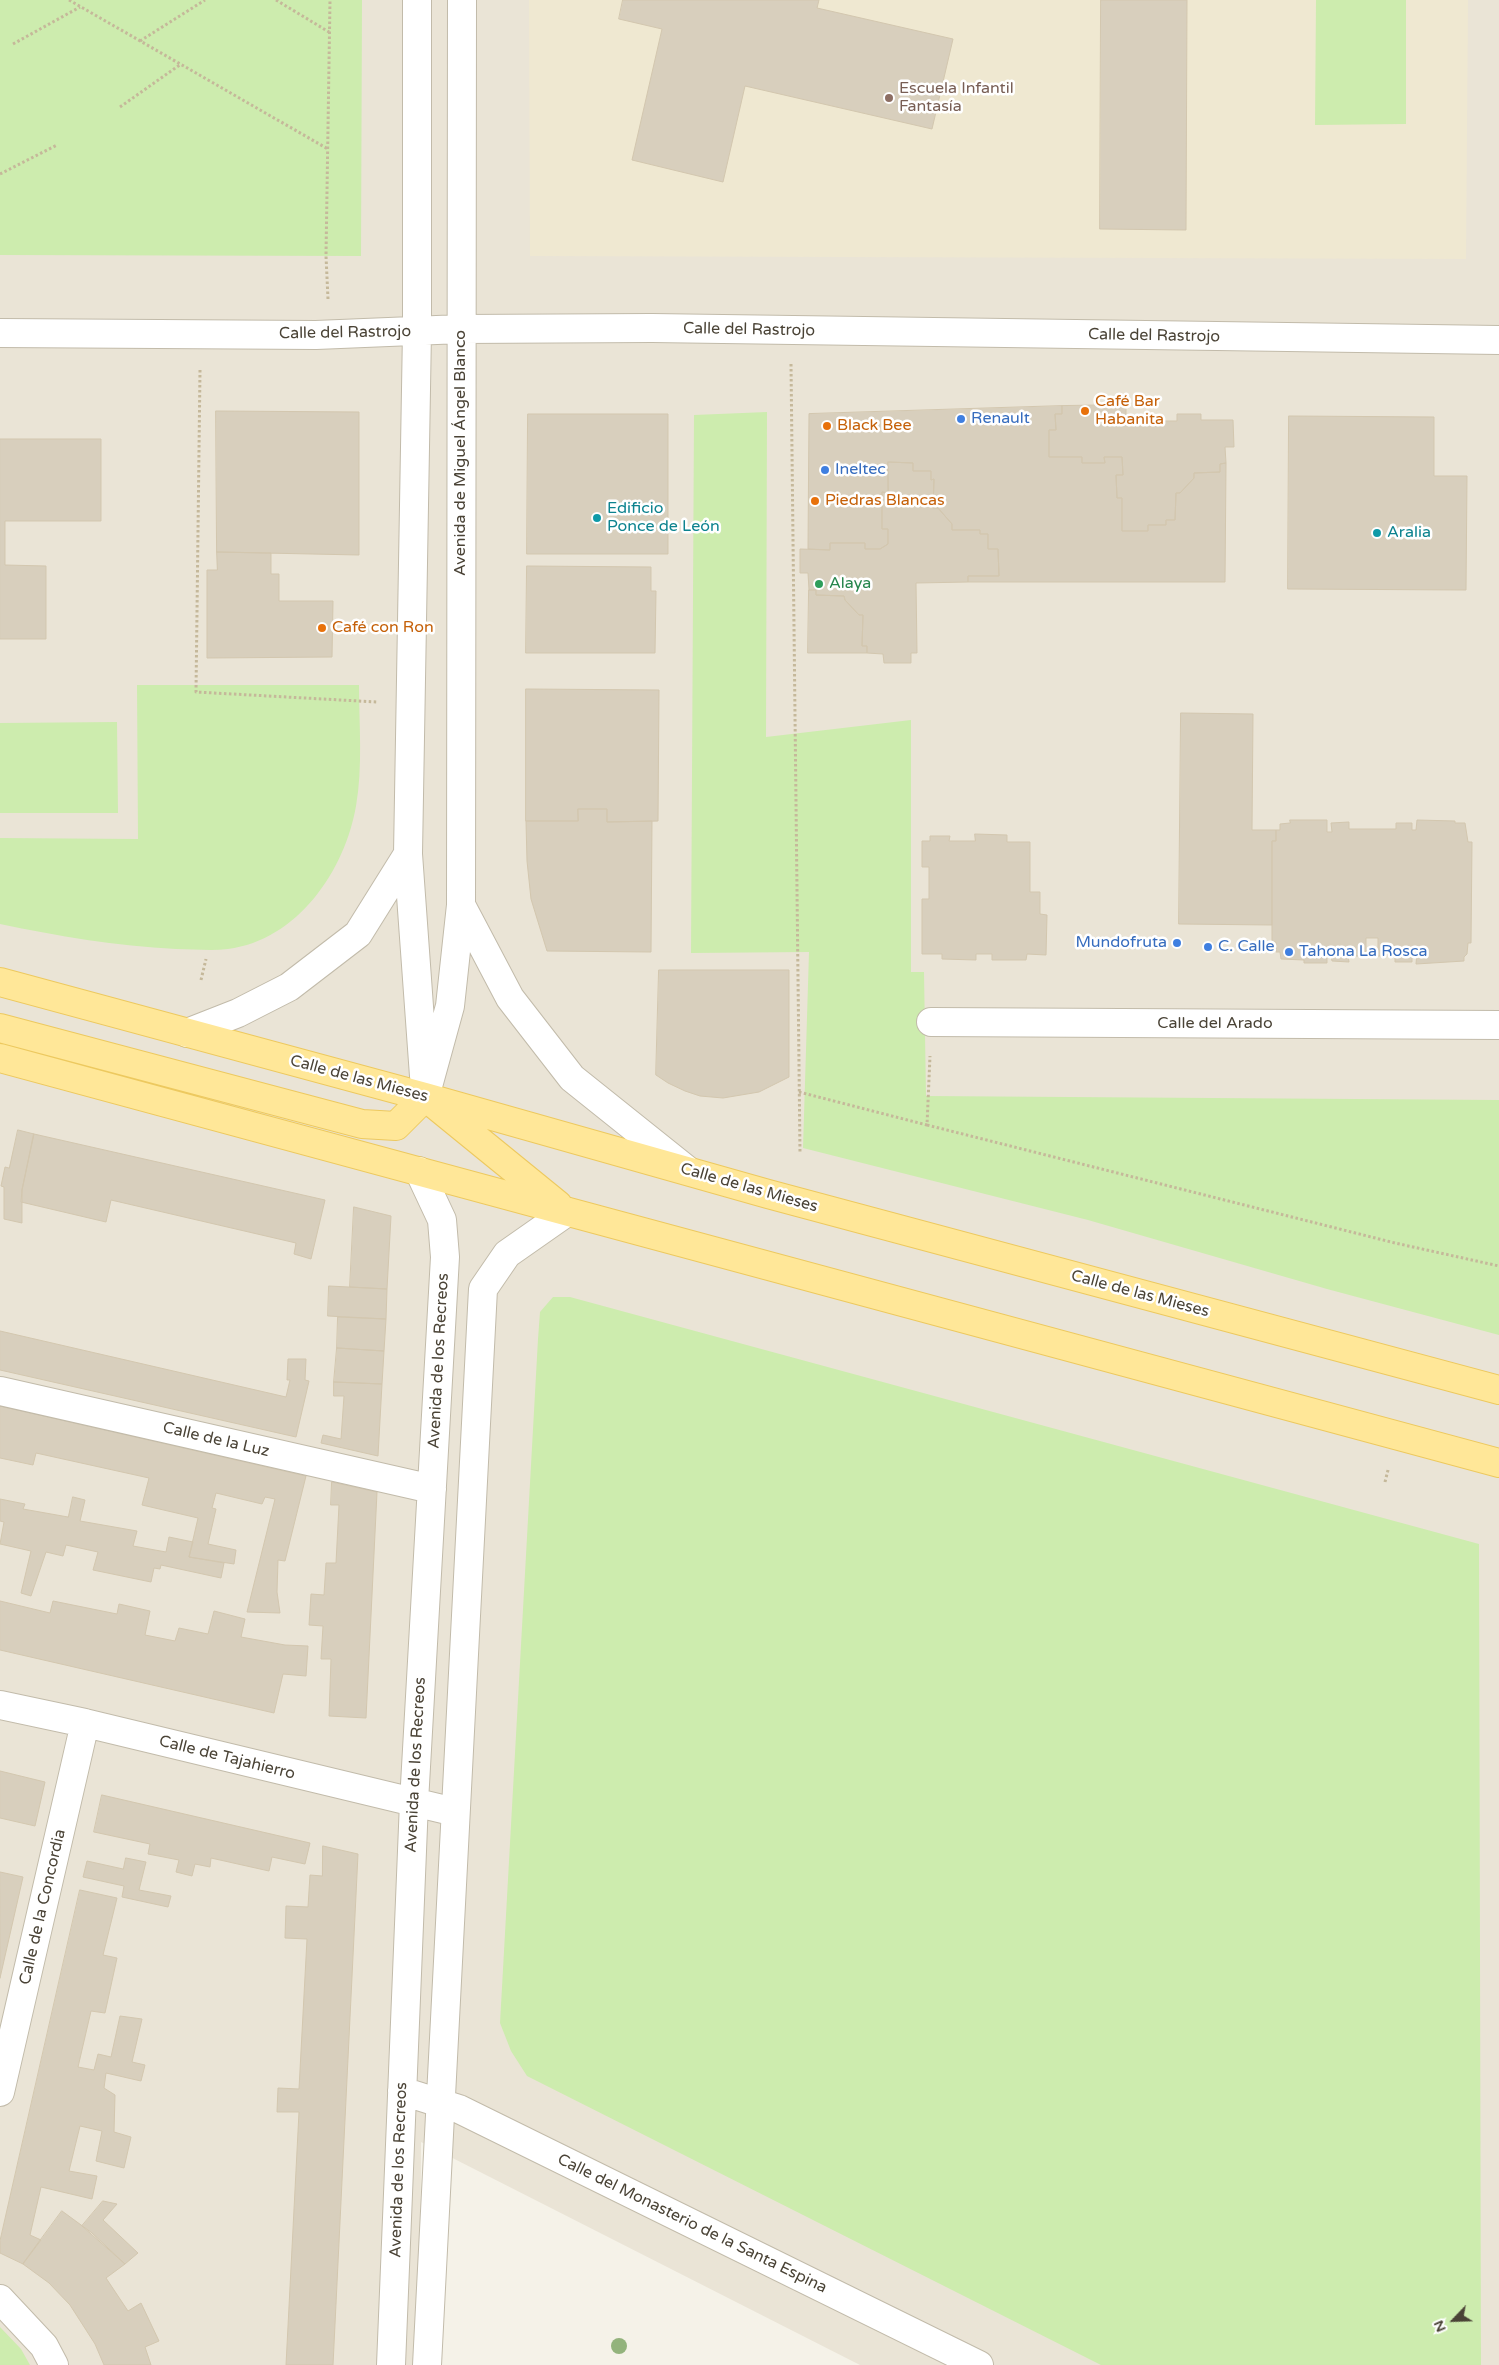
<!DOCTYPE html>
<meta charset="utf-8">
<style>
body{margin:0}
#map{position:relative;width:1499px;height:2365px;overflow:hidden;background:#f5f2e8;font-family:"Varela Round",sans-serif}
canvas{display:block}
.north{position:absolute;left:1429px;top:2295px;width:50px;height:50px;-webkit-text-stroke:4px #fff;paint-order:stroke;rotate:246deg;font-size:14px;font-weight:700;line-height:20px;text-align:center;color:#4a4336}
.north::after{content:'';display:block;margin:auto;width:18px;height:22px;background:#4a4336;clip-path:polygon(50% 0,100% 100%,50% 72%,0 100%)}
</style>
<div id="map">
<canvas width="1499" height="2365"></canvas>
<div class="north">N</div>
</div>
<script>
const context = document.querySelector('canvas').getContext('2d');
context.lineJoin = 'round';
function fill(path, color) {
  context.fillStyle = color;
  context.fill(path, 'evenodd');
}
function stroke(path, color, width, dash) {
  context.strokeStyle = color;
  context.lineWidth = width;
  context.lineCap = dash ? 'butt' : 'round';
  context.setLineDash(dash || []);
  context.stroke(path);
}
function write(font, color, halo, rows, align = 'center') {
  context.font = font + ' "Varela Round",sans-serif';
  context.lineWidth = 5;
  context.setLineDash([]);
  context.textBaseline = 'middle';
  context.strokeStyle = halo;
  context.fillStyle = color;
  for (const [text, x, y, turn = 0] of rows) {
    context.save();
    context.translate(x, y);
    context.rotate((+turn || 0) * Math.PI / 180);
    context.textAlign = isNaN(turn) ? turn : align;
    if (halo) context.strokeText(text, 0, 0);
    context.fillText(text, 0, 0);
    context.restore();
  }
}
fill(new Path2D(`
 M 0,0 L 1499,0 L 1499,2365 L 860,2365 L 421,2142 L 420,2365 L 0,2365 Z`), '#eae4d6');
fill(new Path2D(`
 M 529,0 L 1468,0 L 1466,259 L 530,256 Z`), '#efe8d1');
fill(new Path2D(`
 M 0,0 L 362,0 L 361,256 L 0,255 Z
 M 1316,0 L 1406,0 L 1406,124 L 1315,125 Z
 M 767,412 L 766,737 L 911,720 L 911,972 L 924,972 L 926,1096 L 1499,1100 L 1499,1335 L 1327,1289 L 1088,1220 L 803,1148 L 809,952 L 691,953 L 694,415 Z
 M 137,685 L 359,685 C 359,724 363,767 356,806 C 345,870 298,940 228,949 C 211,951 193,949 176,949 C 116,946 58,936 0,924 L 0,838 L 138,839 Z
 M 117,722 L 118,813 L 0,813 L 0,723 Z
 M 553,1297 L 570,1297 L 1479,1544 L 1481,2365 L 1101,2365 L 527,2076 L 511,2051 L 500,2023 L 538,1339 L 540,1312 Z
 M 0,2327 L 21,2349 L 30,2365 L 0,2365 Z`), '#cdecae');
const building = new Path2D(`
 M 623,0 L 819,0 L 817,8 L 953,39 L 932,129 L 745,86 L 723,182 L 632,160 L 662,29 L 619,19 Z
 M 1101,0 L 1187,0 L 1186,230 L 1100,229 Z
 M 1126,405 L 1126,421 L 1177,421 L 1177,414 L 1201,414 L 1201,420 L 1233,420 L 1234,447 L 1225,447 L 1226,463 L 1220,464 L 1220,472 L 1194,473 L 1194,478 L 1180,493 L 1176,493 L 1175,520 L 1166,520 L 1166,525 L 1148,525 L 1148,531 L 1122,531 L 1122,498 L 1117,498 L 1116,475 L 1123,475 L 1122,457 L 1104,457 L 1105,463 L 1082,463 L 1082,457 L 1049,457 L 1049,430 L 1056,430 L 1055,414 L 1062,414 L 1062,406 Z
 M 1062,406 L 1062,414 L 1055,414 L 1056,430 L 1049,430 L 1049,457 L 1082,457 L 1082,463 L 1105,463 L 1104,457 L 1122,457 L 1123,475 L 1116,475 L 1117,498 L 1122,498 L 1122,531 L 1148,531 L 1148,525 L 1166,525 L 1166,520 L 1175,520 L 1176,493 L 1180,493 L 1194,478 L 1194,473 L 1220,472 L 1220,464 L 1226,463 L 1225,582 L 968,582 L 968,576 L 999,576 L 998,549 L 988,549 L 988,534 L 980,534 L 980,530 L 952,530 L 952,524 L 938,508 L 933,508 L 934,479 L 931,480 L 931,471 L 913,471 L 913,463 L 888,462 L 888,493 L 882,492 L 882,529 L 888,529 L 888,544 L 880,549 L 865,549 L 865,543 L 830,543 L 830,550 L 808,549 L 809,414 Z
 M 216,411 L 359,412 L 359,555 L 217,552 Z
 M 528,414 L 668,414 L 668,554 L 527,554 Z
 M 1289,416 L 1434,417 L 1434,476 L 1467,476 L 1466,590 L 1288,589 Z
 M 0,439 L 101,439 L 101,521 L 5,521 L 5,565 L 46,566 L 46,639 L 0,639 Z
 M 888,462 L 913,463 L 913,471 L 931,471 L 931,480 L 934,479 L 933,508 L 938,508 L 952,524 L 952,530 L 980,530 L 980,534 L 988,534 L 988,549 L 998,549 L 999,576 L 968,576 L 968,582 L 916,583 L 917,653 L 911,653 L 911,663 L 884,663 L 883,654 L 867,653 L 867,646 L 862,646 L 863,615 L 859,615 L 845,600 L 844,596 L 816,595 L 816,590 L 809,590 L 808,573 L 800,573 L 800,549 L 830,550 L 830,543 L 865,543 L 865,549 L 880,549 L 888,544 L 888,529 L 882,529 L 882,492 L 888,493 Z
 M 217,552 L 271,553 L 271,574 L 279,574 L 279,601 L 333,601 L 332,657 L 207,658 L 207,570 L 217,570 Z
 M 527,566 L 651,567 L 651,591 L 656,591 L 655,653 L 526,653 Z
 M 809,590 L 816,590 L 816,595 L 844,596 L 845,600 L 859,615 L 863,615 L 862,646 L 867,646 L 867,653 L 808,653 Z
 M 526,689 L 659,690 L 658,821 L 607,822 L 607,809 L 578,809 L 578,821 L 526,821 Z
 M 1181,713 L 1253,714 L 1252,830 L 1276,830 L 1276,841 L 1272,841 L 1272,925 L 1179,924 Z
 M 578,809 L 607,809 L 607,822 L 652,821 L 651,952 L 547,951 L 531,899 L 527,861 L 526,821 L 578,821 Z
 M 1290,820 L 1327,820 L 1327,832 L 1332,832 L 1331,823 L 1349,822 L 1349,829 L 1396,829 L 1396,823 L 1412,823 L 1412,830 L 1416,830 L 1417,820 L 1455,821 L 1455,823 L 1465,823 L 1468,842 L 1472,842 L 1471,943 L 1468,943 L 1467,954 L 1464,957 L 1464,961 L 1416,964 L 1417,953 L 1412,952 L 1412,962 L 1395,962 L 1395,956 L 1378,956 L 1378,938 L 1366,938 L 1366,956 L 1348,956 L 1349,962 L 1332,961 L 1331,956 L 1327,955 L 1327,963 L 1304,963 L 1304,960 L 1281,959 L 1280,952 L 1276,952 L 1276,942 L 1272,942 L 1272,841 L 1276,841 L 1276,830 L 1280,830 L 1280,824 L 1290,823 Z
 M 975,834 L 1007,835 L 1007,842 L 1030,842 L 1030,892 L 1040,892 L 1040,914 L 1047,915 L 1046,955 L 1027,954 L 1026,960 L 992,960 L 992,954 L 976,954 L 976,960 L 942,959 L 942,954 L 922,954 L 922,899 L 929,899 L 929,867 L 922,867 L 922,841 L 930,841 L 930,836 L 950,836 L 949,841 L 975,841 Z
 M 659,970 L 789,970 L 789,1077 L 759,1092 L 723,1098 L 700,1096 L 685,1091 L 668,1083 L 656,1075 Z
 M 18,1130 L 34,1134 L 22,1190 L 22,1223 L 4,1219 L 4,1187 L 1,1186 L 5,1167 L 9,1168 Z
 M 34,1134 L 325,1200 L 311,1259 L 294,1254 L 296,1243 L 111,1200 L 106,1222 L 21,1202 L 22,1190 Z
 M 354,1207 L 391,1216 L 387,1289 L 350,1287 Z
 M 329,1286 L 387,1289 L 386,1319 L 328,1316 Z
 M 338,1317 L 386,1319 L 384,1351 L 337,1348 Z
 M 0,1331 L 286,1397 L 290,1380 L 287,1380 L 288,1359 L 306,1359 L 305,1380 L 309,1381 L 296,1437 L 0,1370 Z
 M 337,1348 L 384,1351 L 382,1384 L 334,1382 Z
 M 334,1382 L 382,1384 L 378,1456 L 321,1443 L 323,1435 L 341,1439 L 344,1396 L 334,1396 Z
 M 0,1406 L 306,1476 L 285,1561 L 278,1560 L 277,1592 L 280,1613 L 247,1612 L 275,1499 L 265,1497 L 262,1504 L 216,1493 L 212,1508 L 216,1509 L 208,1544 L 236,1550 L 234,1564 L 189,1557 L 198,1518 L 142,1505 L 149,1478 L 36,1453 L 33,1465 L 0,1458 Z
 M 332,1482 L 377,1492 L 366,1718 L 329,1716 L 331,1659 L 321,1659 L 323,1626 L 309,1625 L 311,1594 L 324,1595 L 326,1563 L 336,1563 L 339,1505 L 331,1505 Z
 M 73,1497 L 85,1500 L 80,1521 L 137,1531 L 133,1546 L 166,1552 L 169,1537 L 193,1542 L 189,1557 L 224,1563 L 221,1578 L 161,1565 L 160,1569 L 154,1568 L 151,1582 L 93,1570 L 98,1552 L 66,1545 L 63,1556 L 46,1552 L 31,1596 L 21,1593 L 31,1551 L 0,1544 L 4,1522 L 0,1521 L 0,1499 L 25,1504 L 23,1509 L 68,1517 Z
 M 0,1601 L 50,1613 L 53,1601 L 117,1614 L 119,1604 L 150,1611 L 145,1635 L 175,1641 L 179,1628 L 208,1634 L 214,1611 L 245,1619 L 241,1637 L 285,1645 L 308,1646 L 306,1676 L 283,1674 L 274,1713 L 0,1650 Z
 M 0,1771 L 45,1782 L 35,1826 L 0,1818 Z
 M 102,1795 L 310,1843 L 305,1864 L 272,1857 L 269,1871 L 211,1858 L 210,1867 L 195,1864 L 192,1876 L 176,1872 L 179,1860 L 148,1854 L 150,1844 L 94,1832 Z
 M 323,1846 L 358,1854 L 333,2365 L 286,2365 L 299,2112 L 277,2112 L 278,2088 L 299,2089 L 307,1939 L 285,1938 L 286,1906 L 308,1907 L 310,1875 L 322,1876 Z
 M 126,1858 L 146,1862 L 139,1890 L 171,1896 L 168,1907 L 122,1897 L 124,1886 L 83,1877 L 87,1861 L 123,1869 Z
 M 0,1872 L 23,1877 L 0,1978 Z
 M 80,1890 L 117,1898 L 103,1955 L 117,1958 L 105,2013 L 91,2011 L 78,2067 L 94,2070 L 98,2054 L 111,2057 L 120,2016 L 142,2019 L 132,2062 L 145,2065 L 141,2081 L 106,2073 L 104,2088 L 115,2095 L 114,2132 L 131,2137 L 124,2168 L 96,2161 L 102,2131 L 80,2126 L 69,2171 L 97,2176 L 92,2199 L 41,2187 L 30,2235 L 41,2240 L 23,2264 L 0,2253 L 0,2241 Z
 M 103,2201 L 117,2204 L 103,2220 L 138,2253 L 125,2264 L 82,2226 Z
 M 62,2211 L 92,2233 L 125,2264 L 106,2278 L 128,2311 L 141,2303 L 159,2341 L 145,2347 L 151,2365 L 104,2365 L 95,2344 L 70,2305 L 49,2283 L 23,2264 Z`);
fill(building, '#d8cfbd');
stroke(building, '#d3c7af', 1);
const minor = new Path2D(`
 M 417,0 L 417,331 L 408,854 L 424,1076
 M 0,333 L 316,335 L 461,329 L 652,328 L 1499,340
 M 461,905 L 510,998 L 572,1078 L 687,1170
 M 931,1022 L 1499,1025
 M 187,1033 L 238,1013 L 289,987 L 358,934 L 408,854
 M 425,1097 L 450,1006 L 461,905 L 462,0
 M 0,1391 L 432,1489
 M 0,1705 L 85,1723 L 455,1812
 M 402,2091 L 459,2109 L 979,2365
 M 0,2092 L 85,1723
 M 0,2299 L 44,2346 L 54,2365
 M 391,2365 L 414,1802 L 445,1257 L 442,1220 L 419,1171
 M 427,2365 L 483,1289 L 507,1254 L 567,1212`);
const major = new Path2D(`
 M 0,982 L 425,1097 L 768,1194 L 1499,1390
 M 0,1028 L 362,1124 L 396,1126 L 425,1097
 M 0,1058 C 500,1192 998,1331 1499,1463
 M 434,1104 L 558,1205`);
stroke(minor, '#c2bbaa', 30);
stroke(major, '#edc95f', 30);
stroke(new Path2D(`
 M 69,0 L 328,149
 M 276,0 L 329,32
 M 140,41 L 205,0
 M 13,44 L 80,7
 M 120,107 L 181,64
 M 0,174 L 57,145
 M 328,299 L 326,256 L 330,0
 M 791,364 L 800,1153
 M 200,370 L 196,692 L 377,702
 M 201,980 L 206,959
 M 799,1092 L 927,1125 L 930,1056
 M 927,1125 L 1395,1243 L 1499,1266
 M 1385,1482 L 1388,1470`), '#c5b89a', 3, [2.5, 2.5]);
stroke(minor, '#fff', 28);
stroke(major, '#ffe798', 28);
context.fillStyle = '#93b37c';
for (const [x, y] of [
 [619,2346]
]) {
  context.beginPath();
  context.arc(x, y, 8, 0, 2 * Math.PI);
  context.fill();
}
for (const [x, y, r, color] of [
 [889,98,5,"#8d6e63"],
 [1085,411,5,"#e8710a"],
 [961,419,5,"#3f7fe0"],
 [827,426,5,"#e8710a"],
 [825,470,5,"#3f7fe0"],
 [815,501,5,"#e8710a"],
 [597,518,5,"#0f9aa8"],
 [1377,533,5,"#0f9aa8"],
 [819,584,5,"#2e9e5b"],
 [322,628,5,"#e8710a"],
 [1177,943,5,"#3f7fe0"],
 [1208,947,5,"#3f7fe0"],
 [1289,952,5,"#3f7fe0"]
]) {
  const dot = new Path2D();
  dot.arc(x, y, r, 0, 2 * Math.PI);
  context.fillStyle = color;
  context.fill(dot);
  stroke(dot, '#fff', 2);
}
write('16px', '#785e54', '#fff', [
 ["Escuela Infantil",899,89],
 ["Fantasía",899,107]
], 'left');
write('16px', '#4a4336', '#fff', [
 ["Calle del Rastrojo",749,330,1],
 ["Calle del Rastrojo",345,333,-1],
 ["Calle del Rastrojo",1154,336,1],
 ["Avenida de Miguel Ángel Blanco",461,453,-90],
 ["Calle del Arado",1215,1024],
 ["Calle de las Mieses",359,1079,15],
 ["Calle de las Mieses",749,1188,16],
 ["Calle de las Mieses",1140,1294,15],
 ["Avenida de los Recreos",439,1361,-87],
 ["Calle de la Luz",216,1440,13],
 ["Calle de Tajahierro",227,1758,14],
 ["Avenida de los Recreos",416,1765,-87],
 ["Calle de la Concordia",43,1907,-77],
 ["Avenida de los Recreos",399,2170,-88],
 ["Calle del Monasterio de la Santa Espina",692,2224,26]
]);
write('16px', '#c56008', '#fff', [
 ["Café Bar",1095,402],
 ["Habanita",1095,420],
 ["Black Bee",837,426],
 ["Piedras Blancas",825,501],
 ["Café con Ron",332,628]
], 'left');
write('16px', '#366cbe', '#fff', [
 ["Renault",971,419],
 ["Ineltec",835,470],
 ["Mundofruta",1167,943,"right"],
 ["C. Calle",1218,947],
 ["Tahona La Rosca",1299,952]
], 'left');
write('16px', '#0d838f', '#fff', [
 ["Edificio",607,509],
 ["Ponce de León",607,527],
 ["Aralia",1387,533]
], 'left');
write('16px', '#27864d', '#fff', [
 ["Alaya",829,584]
], 'left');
</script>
